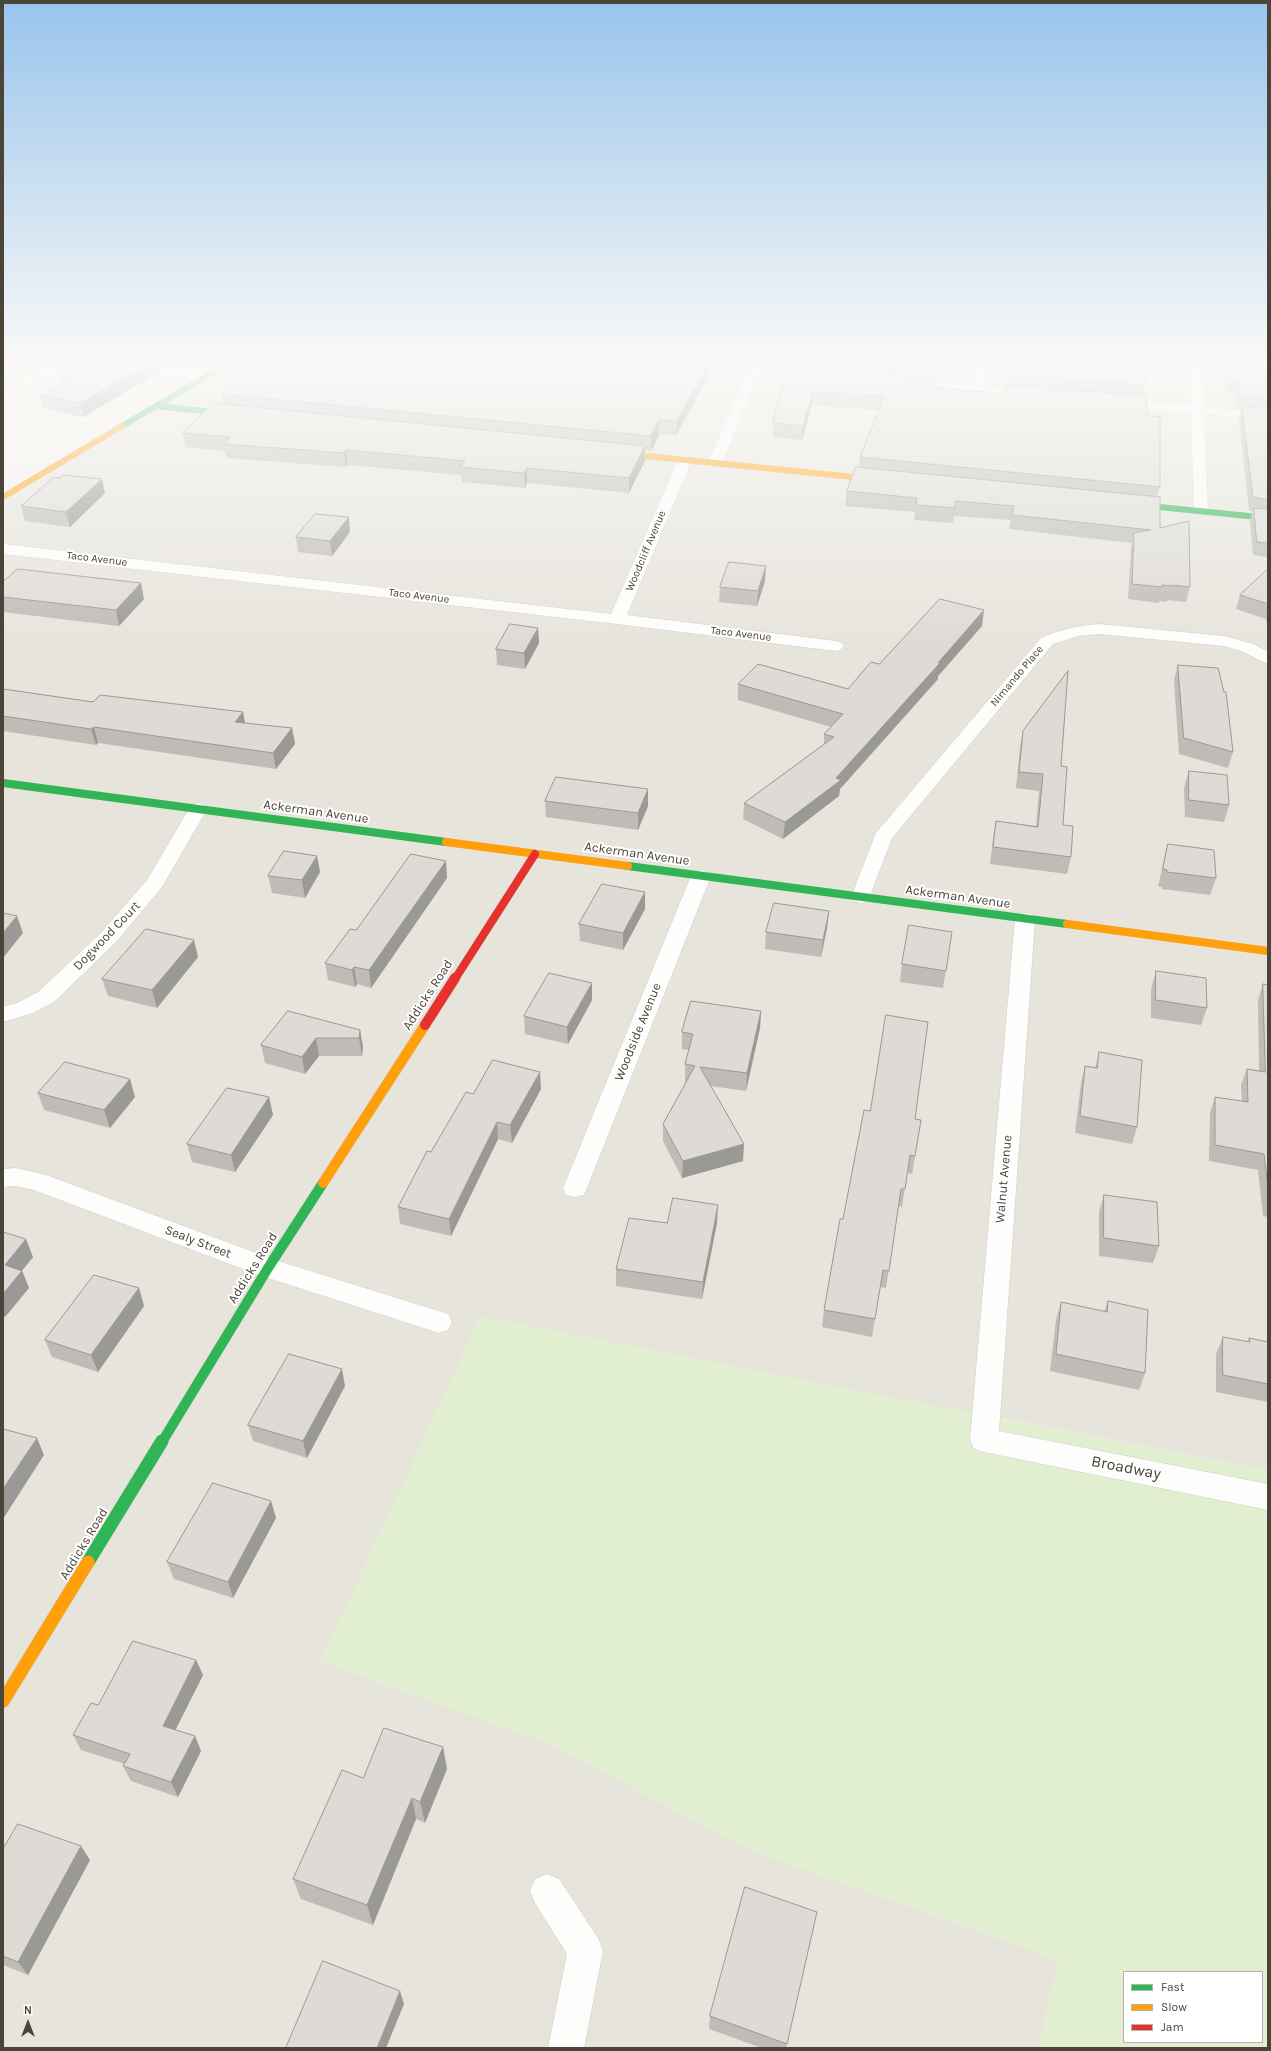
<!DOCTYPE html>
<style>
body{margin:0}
#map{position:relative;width:1271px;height:2051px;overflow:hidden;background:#f4f2ee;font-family:Karla,sans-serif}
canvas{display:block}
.frame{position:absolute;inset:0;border:4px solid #4b4439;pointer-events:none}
.legend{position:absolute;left:1123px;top:1971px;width:140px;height:72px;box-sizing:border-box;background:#fff;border:1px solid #b7b4b0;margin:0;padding:5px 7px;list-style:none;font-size:12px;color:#4b4439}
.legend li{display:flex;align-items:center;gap:8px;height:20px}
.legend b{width:20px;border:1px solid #b7b4b0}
.north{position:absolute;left:8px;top:2003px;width:40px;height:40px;-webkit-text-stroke:3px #fff;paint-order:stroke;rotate:0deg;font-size:11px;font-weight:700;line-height:16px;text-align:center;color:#4b4439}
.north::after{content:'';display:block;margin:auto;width:14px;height:18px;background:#4b4439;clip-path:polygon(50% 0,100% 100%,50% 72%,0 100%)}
</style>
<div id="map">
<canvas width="1271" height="2051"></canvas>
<div class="frame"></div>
<ul class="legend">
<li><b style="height:5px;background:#30b455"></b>Fast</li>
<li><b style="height:5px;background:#ff9f0a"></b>Slow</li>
<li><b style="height:5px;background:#e5322d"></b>Jam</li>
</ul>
<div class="north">N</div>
</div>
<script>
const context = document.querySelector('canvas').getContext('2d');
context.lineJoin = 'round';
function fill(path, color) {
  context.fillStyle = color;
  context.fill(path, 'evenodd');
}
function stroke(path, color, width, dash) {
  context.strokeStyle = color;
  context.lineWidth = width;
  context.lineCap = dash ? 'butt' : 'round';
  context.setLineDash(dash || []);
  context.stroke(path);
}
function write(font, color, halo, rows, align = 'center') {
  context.font = font + ' Karla,sans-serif';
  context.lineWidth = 4;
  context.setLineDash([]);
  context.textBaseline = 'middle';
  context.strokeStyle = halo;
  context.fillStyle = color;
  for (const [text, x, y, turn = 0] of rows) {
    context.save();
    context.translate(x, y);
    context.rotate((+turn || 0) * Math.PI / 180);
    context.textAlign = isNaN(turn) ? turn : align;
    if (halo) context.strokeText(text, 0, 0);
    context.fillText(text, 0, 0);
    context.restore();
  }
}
fill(new Path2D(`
 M 236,359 L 1268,359 L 1268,1471 L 986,1415 L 320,1661 L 551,1744 L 750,1850 L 1059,1960 L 1038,2048 L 3,2048 L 3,497 Z`), '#e7e4dc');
fill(new Path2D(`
 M 3,359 L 54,359 L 3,390 Z
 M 480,1316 L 1268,1471 L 1268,2048 L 1038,2048 L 1059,1960 L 750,1850 L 551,1744 L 320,1662 ZM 1124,1972 L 1262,1972 L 1262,2042 L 1124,2042 Z`), '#e1eecf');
const street = new Path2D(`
 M 753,359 L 765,359 L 761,368 L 817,373 L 823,377 L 817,381 L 758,376 L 722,463 L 720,466 L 710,466 L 708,463 L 746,374 L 681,369 L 675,365 L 681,361 L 749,367 Z
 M 975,359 L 987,359 L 983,387 L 1036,392 L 1042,396 L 1036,400 L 911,389 L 905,385 L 911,381 L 970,386 Z
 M 1190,359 L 1202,359 L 1204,407 L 1268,412 L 1268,420 L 1204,414 L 1208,511 L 1206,514 L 1196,514 L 1194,511 L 1191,413 L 1116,407 L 1110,403 L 1116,399 L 1191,406 Z
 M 685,456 L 690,457 L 692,460 L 627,615 L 836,641 L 842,643 L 844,646 L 842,649 L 836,651 L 617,624 L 3,554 L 3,544 L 611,614 L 678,460 L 680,457 Z
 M 1099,624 L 1224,636 L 1253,644 L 1268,652 L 1268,664 L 1241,651 L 1224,646 L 1099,634 L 1078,636 L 1053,644 L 892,838 L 868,901 L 861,903 L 854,901 L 851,897 L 876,833 L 1041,638 C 1060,629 1079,626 1099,624 Z
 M 198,803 L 205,805 L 207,809 L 162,887 L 115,943 L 54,1002 L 33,1013 L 3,1022 L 3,1007 L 17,1003 L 38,992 L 101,933 L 147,880 L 189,809 L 191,805 Z
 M 701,870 L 708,872 L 711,876 L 587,1188 L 584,1195 L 575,1197 L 566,1195 L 563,1188 L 691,876 L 694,872 Z
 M 1025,913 L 1032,914 L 1035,919 L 999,1431 L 1268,1484 L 1268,1510 L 984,1452 L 974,1449 L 970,1440 L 1015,919 L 1018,914 Z
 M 16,1168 L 46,1175 L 275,1260 L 448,1314 L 452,1322 L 448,1330 L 439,1333 L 259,1275 L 34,1190 L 16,1186 L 3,1187 L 3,1169 Z
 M 547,1874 L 559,1879 L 598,1938 L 603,1951 L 584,2048 L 548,2048 L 567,1954 L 535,1903 L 530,1891 L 535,1879 Z`);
const fastFar3 = new Path2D(`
 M 156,406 L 234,414
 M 122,426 L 236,359
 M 1130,504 L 1268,518`);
const fastFar2 = new Path2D(`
 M 3,783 L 446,842
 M 628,866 L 1067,924`);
const fastFar1 = new Path2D(`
 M 162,1442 L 268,1268 L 323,1183`);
const fast = new Path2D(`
 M 88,1562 L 162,1441`);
const slowFar3 = new Path2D(`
 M 616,453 L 883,480
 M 3,497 L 122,426`);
const slowFar2 = new Path2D(`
 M 446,842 L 628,866
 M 1067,924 L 1268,951`);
const slowFar1 = new Path2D(`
 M 323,1183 L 425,1025`);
const slow = new Path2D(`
 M 3,1701 L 88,1562`);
const jamFar1 = new Path2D(`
 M 455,979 L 535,854`);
const jam = new Path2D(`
 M 425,1025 L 455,978`);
stroke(street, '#d2d0cb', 1);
stroke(fastFar3, '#d3cfc5', 6);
stroke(fastFar2, '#d3cfc5', 8);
stroke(fastFar1, '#d3cfc5', 11);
stroke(fast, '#d3cfc5', 14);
stroke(slowFar3, '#d3cfc5', 6);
stroke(slowFar2, '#d3cfc5', 8);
stroke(slowFar1, '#d3cfc5', 11);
stroke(slow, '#d3cfc5', 14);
stroke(jamFar1, '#d3cfc5', 8);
stroke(jam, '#d3cfc5', 11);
fill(street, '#fdfdfc');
stroke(fastFar3, '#30b455', 6);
stroke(fastFar2, '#30b455', 8);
stroke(fastFar1, '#30b455', 10);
stroke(fast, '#30b455', 13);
stroke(slowFar3, '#ff9f0a', 6);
stroke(slowFar2, '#ff9f0a', 8);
stroke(slowFar1, '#ff9f0a', 10);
stroke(slow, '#ff9f0a', 13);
stroke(jamFar1, '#e5322d', 8);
stroke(jam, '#e5322d', 10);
fill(new Path2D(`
 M 271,359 L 718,359 L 715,363 L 710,362 L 710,373 L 676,435 L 659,435 L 651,451 L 645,450 L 645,461 L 629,493 L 527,483 L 525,488 L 462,482 L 461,475 L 348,465 L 346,467 L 227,458 L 225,451 L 186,447 L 183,433 L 224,404 L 222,394 L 269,361 Z
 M 794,359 L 935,359 L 933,379 L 933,387 L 1005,394 L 1009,359 L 1148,359 L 1145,373 L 1145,385 L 1142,396 L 1160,487 L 1157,497 L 1160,528 L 1190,587 L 1186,602 L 1167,600 L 1167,602 L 1159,601 L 1159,603 L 1128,599 L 1131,548 L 1132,543 L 1009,529 L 1011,520 L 954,516 L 953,523 L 914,520 L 915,512 L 845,506 L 847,491 L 859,468 L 860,457 L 879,410 L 812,405 L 802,440 L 773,437 L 773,419 L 793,367 Z
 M 1223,359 L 1268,359 L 1268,557 L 1253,555 L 1250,522 L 1253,511 L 1249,511 L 1239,419 L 1241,409 L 1237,408 L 1236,395 L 1226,393 Z
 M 58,371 L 160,372 L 83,417 L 43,408 L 40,395 L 61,383 Z
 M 105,493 L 70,527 L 25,521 L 21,506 Z
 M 350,532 L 332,556 L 298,552 L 296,537 Z
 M 1268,569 L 1268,621 L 1266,621 L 1266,619 L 1236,609 L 1240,595 Z
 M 765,581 L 757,606 L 719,602 L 720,587 Z
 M 3,582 L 144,599 L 119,626 L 3,612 Z
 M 982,626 L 938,676 L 938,679 L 840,789 L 839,796 L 783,839 L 743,819 L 744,803 L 824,744 L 824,734 L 831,727 L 738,700 L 738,684 L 848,689 L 879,664 Z
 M 538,628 L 539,643 L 525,669 L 497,665 L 496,649 Z
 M 1178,665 L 1233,752 L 1228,768 L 1179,754 L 1174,680 Z
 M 3,689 L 245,723 L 292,728 L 295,744 L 276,769 L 98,743 L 96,745 L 3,731 Z
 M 1023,731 L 1061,766 L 1063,825 L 1071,857 L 1067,874 L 990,864 L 993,838 L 996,821 L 1036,826 L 1039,791 L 1016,788 L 1020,747 Z
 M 1189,771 L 1229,805 L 1224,822 L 1185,817 L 1184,788 Z
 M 648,789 L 648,806 L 638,830 L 546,817 L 545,801 Z
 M 1168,844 L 1216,878 L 1210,895 L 1162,889 L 1162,887 L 1158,886 Z
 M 317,856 L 320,872 L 305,898 L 272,893 L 268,876 Z
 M 446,861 L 447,878 L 371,988 L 357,984 L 355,987 L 328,980 L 325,963 L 356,930 Z
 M 645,892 L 645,909 L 623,950 L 580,941 L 579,924 Z
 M 829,911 L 827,928 L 821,957 L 765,949 L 766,932 Z
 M 952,932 L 943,988 L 900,982 L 902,964 Z
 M 198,957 L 157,1008 L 108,996 L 102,979 Z
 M 1156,971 L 1207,1008 L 1201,1025 L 1151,1018 L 1151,989 Z
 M 592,983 L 592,1000 L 568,1044 L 525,1034 L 524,1016 Z
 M 1263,984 L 1268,985 L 1268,1217 L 1263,1216 L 1258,1170 L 1209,1161 L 1210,1113 L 1215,1097 L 1242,1101 L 1241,1085 L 1247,1069 L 1259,1071 L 1258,1000 Z
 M 761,1011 L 760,1028 L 746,1091 L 711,1086 L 743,1161 L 682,1178 L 663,1141 L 663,1124 L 686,1082 L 685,1082 L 685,1064 L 689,1050 L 682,1049 L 682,1032 Z
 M 360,1030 L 363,1047 L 362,1056 L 319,1056 L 305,1074 L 265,1063 L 261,1045 Z
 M 1099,1052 L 1137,1127 L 1132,1144 L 1075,1133 L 1081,1083 L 1085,1066 L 1095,1068 Z
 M 541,1089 L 512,1143 L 498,1139 L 451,1236 L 400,1224 L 398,1207 L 473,1094 Z
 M 38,1093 L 135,1097 L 110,1128 L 44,1110 Z
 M 269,1097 L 273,1115 L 235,1172 L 192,1162 L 187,1144 Z
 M 921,1120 L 912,1174 L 907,1173 L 902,1207 L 899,1206 L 886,1288 L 880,1287 L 872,1337 L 822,1327 L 824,1310 L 843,1219 Z
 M 1104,1195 L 1159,1246 L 1153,1263 L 1099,1256 L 1099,1212 Z
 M 667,1223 L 717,1223 L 702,1299 L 616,1286 L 616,1269 Z
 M 3,1232 L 33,1257 L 22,1270 L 29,1288 L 5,1317 L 3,1316 Z
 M 139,1288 L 144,1306 L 98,1372 L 52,1357 L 45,1340 Z
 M 1108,1301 L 1145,1373 L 1139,1390 L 1050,1371 L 1056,1320 L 1061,1302 L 1104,1312 Z
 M 1223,1337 L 1247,1342 L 1249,1338 L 1268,1342 L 1268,1402 L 1216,1392 L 1216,1354 Z
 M 345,1386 L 307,1458 L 253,1441 L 248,1425 Z
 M 271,1501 L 276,1518 L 233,1598 L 174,1579 L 167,1562 Z
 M 196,1660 L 203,1675 L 175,1730 L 195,1736 L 201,1751 L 178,1797 L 131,1781 L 123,1766 L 125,1764 L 81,1750 L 73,1735 L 98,1705 Z
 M 443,1747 L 447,1769 L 425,1823 L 416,1819 L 373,1925 L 301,1899 L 293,1879 L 363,1778 Z
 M 3,1849 L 90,1860 L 28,1975 L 3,1965 Z
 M 817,1912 L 786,2048 L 762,2048 L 709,2029 L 710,2016 Z`), '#bfbcb8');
fill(new Path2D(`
 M 157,359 L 158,359 L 160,372 L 83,417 L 80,403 Z
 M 710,359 L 710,373 L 676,435 L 677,421 Z
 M 813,392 L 812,405 L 802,440 L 803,426 Z
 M 659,420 L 659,435 L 651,451 L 651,436 Z
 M 645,446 L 645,461 L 629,493 L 629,478 Z
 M 346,450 L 348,465 L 346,467 L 344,453 Z
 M 527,468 L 527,483 L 525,488 L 524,473 Z
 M 102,479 L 105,493 L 70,527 L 66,512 Z
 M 349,517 L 350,532 L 332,556 L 330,541 Z
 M 766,566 L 765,581 L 757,606 L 758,591 Z
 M 141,583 L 144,599 L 119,626 L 116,610 Z
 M 984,610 L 982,626 L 938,676 L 938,679 L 840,789 L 839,796 L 783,839 L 785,822 L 836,778 Z
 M 538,628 L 539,643 L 525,669 L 524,653 Z
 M 243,712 L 246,728 L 235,722 Z
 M 94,727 L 98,743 L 96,745 L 91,729 Z
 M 292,728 L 295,744 L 276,769 L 273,753 Z
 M 648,789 L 648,806 L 638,830 L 638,813 Z
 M 317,856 L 320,872 L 305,898 L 302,880 Z
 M 446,861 L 447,878 L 371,988 L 369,970 Z
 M 645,892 L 645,909 L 623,950 L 623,933 Z
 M 829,911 L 827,928 L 821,957 L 823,940 Z
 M 17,916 L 23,933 L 3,958 L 3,933 Z
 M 194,940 L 198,957 L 157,1008 L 152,990 Z
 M 354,967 L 357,984 L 355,987 L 352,970 Z
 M 592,983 L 592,1000 L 568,1044 L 567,1027 Z
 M 761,1011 L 760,1028 L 746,1091 L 747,1073 Z
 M 360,1030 L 363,1047 L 362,1056 L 359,1038 Z
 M 316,1038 L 319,1056 L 305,1074 L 302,1057 Z
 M 540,1072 L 541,1089 L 512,1143 L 510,1125 Z
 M 130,1079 L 135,1097 L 110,1128 L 104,1110 Z
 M 269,1097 L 273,1115 L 235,1172 L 231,1155 Z
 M 497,1122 L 498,1139 L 451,1236 L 449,1219 Z
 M 744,1144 L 743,1161 L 682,1178 L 683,1161 Z
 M 718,1205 L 717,1223 L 702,1299 L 703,1282 Z
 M 26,1239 L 33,1257 L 13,1282 L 5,1265 Z
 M 22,1271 L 29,1288 L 5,1317 L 3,1312 L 3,1294 Z
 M 139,1288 L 144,1306 L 98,1372 L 91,1355 Z
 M 342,1369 L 345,1386 L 307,1458 L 303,1441 Z
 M 37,1438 L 44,1455 L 3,1519 L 3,1489 Z
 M 271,1501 L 276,1518 L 233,1598 L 228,1582 Z
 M 196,1660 L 203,1675 L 170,1741 L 163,1726 Z
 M 195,1736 L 201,1751 L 178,1797 L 171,1782 Z
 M 443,1747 L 447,1769 L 425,1823 L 420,1802 Z
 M 412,1798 L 416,1819 L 373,1925 L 367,1905 Z
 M 81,1846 L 90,1860 L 28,1975 L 18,1962 Z
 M 400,1991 L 404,2004 L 386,2048 L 377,2048 Z`), '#9b9996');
const building = new Path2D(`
 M 78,359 L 157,359 L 80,403 L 40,395 L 77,374 L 58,371 Z
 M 271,359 L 710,359 L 677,421 L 659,420 L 651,436 L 222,394 L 257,360 L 269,361 Z
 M 831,359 L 935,359 L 935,368 Z
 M 1010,359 L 1148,359 L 1148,360 L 1145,359 L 1145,385 L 1008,374 Z
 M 1227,359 L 1268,359 L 1268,399 L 1241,396 L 1239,383 L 1229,381 Z
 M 790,367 L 934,379 L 933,387 L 1005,394 L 1007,385 L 1145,396 L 1148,416 L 1160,417 L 1160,487 L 860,457 L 884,396 L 813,392 L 803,426 L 773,423 L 775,419 L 773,419 Z
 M 213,403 L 645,446 L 629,478 L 527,468 L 524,473 L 460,467 L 465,461 L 346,450 L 344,453 L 224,444 L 231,437 L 183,433 Z
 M 1242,406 L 1268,409 L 1268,500 L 1253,497 Z
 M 856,467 L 1160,497 L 1160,528 L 1189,521 L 1190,587 L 1171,585 L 1171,586 L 1162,585 L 1162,587 L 1132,584 L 1134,533 L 1151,530 L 1012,515 L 1014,506 L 955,501 L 955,508 L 916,505 L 917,498 L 847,491 Z
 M 63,475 L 102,479 L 66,512 L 21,506 L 54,477 L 60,478 Z
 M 1254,508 L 1268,509 L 1268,543 L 1257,542 Z
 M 315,514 L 349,517 L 330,541 L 296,537 Z
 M 729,562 L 766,566 L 758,591 L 720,587 Z
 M 18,569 L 141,583 L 116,610 L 3,597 L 3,582 Z
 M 1268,569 L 1268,604 L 1240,595 Z
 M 940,599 L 984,610 L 938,663 L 940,663 L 836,778 L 841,780 L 785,822 L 744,803 L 834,737 L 824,734 L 843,714 L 738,684 L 758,664 L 848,689 L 871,662 L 879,664 Z
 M 510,624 L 538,628 L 524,653 L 496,649 Z
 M 1178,665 L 1218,668 L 1224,692 L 1226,692 L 1233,752 L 1184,738 Z
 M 1068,671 L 1061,766 L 1067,767 L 1063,825 L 1073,826 L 1071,857 L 993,847 L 996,821 L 1038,827 L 1043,774 L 1019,772 L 1023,731 Z
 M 3,689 L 93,702 L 100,695 L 243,712 L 235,722 L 292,728 L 273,753 L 94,727 L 91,729 L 3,716 Z
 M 1189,771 L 1227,775 L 1229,805 L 1189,800 Z
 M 556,777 L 648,789 L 638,813 L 545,801 Z
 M 1168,844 L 1214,850 L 1216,878 L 1167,872 L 1167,870 L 1163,869 Z
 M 284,851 L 317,856 L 302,880 L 268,876 Z
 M 411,854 L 446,861 L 369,970 L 354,967 L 352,970 L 325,963 L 350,929 L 356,930 Z
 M 602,884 L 645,892 L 623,933 L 579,924 Z
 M 774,903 L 829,911 L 823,940 L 766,932 Z
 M 3,913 L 17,916 L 3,933 Z
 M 909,925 L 952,932 L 946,971 L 902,964 Z
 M 146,929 L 194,940 L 152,990 L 102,979 Z
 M 1156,971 L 1206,978 L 1207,1008 L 1156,1000 Z
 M 549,973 L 592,983 L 567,1027 L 524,1016 Z
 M 1263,984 L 1268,985 L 1268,1188 L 1264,1154 L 1215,1145 L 1215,1097 L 1248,1102 L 1247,1069 L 1265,1072 Z
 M 691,1001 L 761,1011 L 747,1073 L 700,1067 L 744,1144 L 683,1161 L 663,1124 L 695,1066 L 685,1064 L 693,1034 L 682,1032 Z
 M 288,1011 L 360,1030 L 359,1038 L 316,1038 L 302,1057 L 261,1045 Z
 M 886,1015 L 928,1022 L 915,1119 L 921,1120 L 915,1156 L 910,1155 L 905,1189 L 901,1189 L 889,1271 L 883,1270 L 875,1319 L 824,1310 L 840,1219 L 843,1219 L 864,1110 L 870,1111 Z
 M 1099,1052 L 1142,1060 L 1137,1127 L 1080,1116 L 1085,1066 L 1097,1068 Z
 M 493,1060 L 540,1072 L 510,1125 L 497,1122 L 449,1219 L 398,1207 L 427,1151 L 431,1152 L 466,1092 L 473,1094 Z
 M 65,1062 L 130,1079 L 104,1110 L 38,1093 Z
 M 227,1088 L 269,1097 L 231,1155 L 187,1144 Z
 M 1104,1195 L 1157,1202 L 1159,1246 L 1104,1238 Z
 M 673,1198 L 718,1205 L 703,1282 L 616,1269 L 629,1218 L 667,1223 Z
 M 3,1232 L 26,1239 L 5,1265 L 22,1271 L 3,1294 Z
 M 94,1275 L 139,1288 L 91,1355 L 45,1340 Z
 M 1108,1301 L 1148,1310 L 1145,1373 L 1056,1354 L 1061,1302 L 1107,1312 Z
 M 1223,1337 L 1250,1342 L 1249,1338 L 1268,1342 L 1268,1384 L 1223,1375 Z
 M 289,1354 L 342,1369 L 303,1441 L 248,1425 Z
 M 3,1429 L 37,1438 L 3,1489 Z
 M 213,1483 L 271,1501 L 228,1582 L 167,1562 Z
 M 133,1641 L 196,1660 L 163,1726 L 195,1736 L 171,1782 L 123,1766 L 130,1754 L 73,1735 L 91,1703 L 98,1705 Z
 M 384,1728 L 443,1747 L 420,1802 L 412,1798 L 367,1905 L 293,1879 L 342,1770 L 363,1778 Z
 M 18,1824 L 81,1846 L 18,1962 L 3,1956 L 3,1849 Z
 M 745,1887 L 817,1912 L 787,2044 L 710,2016 Z
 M 323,1961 L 400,1991 L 377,2048 L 286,2048 Z`);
fill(building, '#dedbd6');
stroke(building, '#9b9996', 1);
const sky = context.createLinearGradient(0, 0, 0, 646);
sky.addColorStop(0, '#98c4ec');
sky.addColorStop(0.56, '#faf9f7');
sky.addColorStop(1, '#faf9f700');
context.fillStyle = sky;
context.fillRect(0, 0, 1271, 646);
write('11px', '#4b4439', '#fff', [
 ["Woodcliff Avenue",646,551,-67],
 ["Taco Avenue",97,559,7],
 ["Taco Avenue",419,596,7],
 ["Taco Avenue",741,634,7],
 ["Nimando Place",1017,676,-50]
]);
write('13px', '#4b4439', '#fff', [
 ["Ackerman Avenue",316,812,8],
 ["Ackerman Avenue",637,854,8],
 ["Ackerman Avenue",958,897,8],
 ["Dogwood Court",107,936,-46],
 ["Addicks Road",428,995,-57],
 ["Woodside Avenue",638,1032,-68],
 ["Walnut Avenue",1004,1179,-85],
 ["Sealy Street",198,1242,21],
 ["Addicks Road",253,1268,-58],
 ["Addicks Road",84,1544,-59]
]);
write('16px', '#4b4439', '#fff', [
 ["Broadway",1126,1468,11]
]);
</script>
